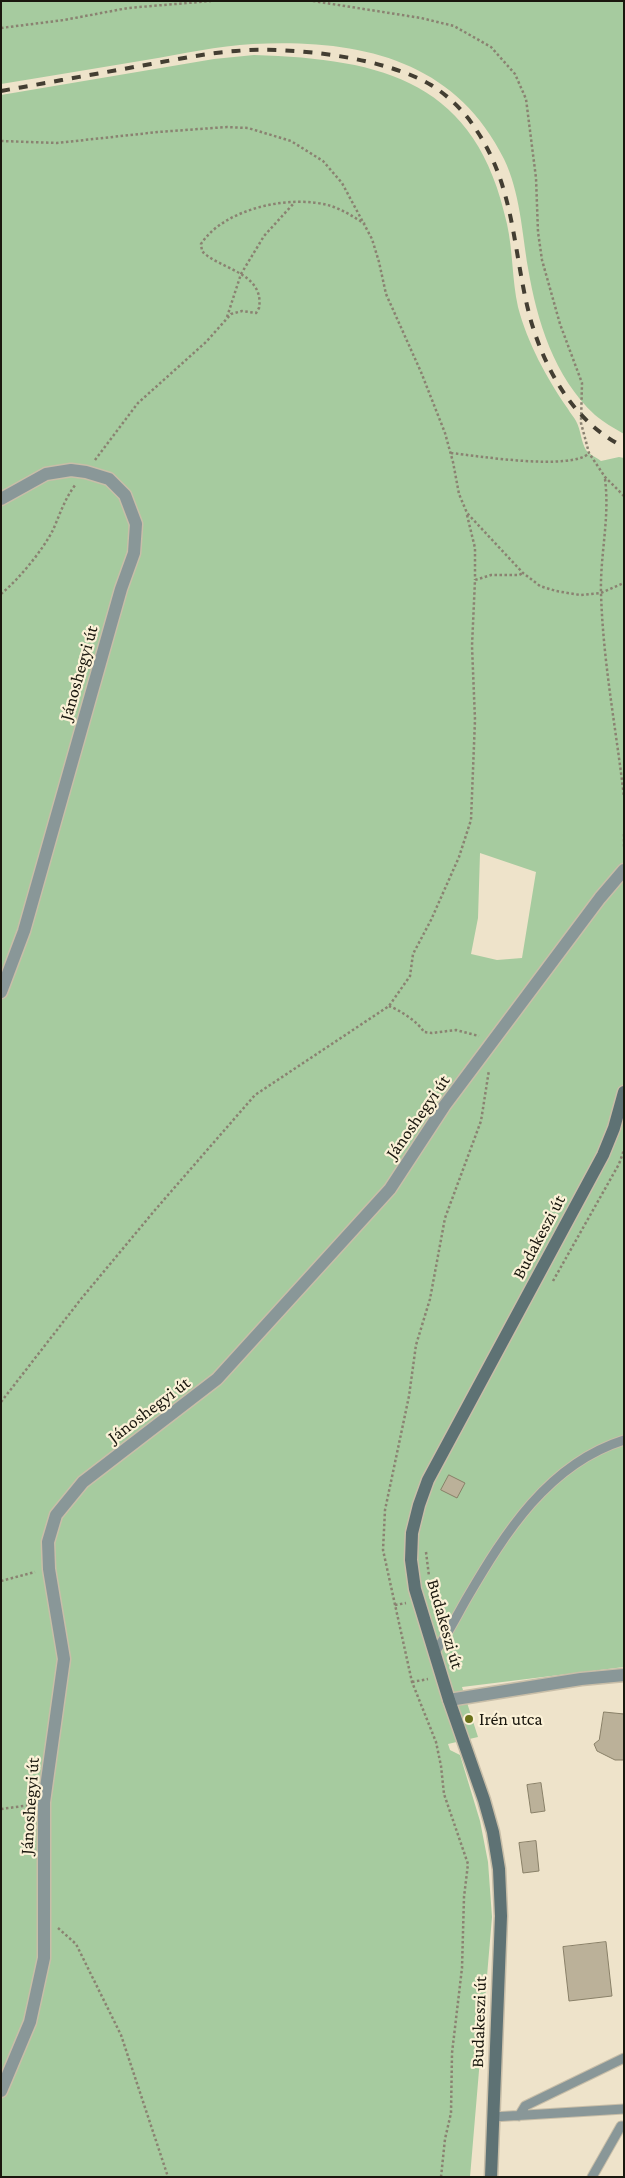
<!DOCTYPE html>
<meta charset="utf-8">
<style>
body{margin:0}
#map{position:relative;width:625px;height:2178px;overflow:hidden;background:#eee3ca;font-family:"Crimson Pro",serif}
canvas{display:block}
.frame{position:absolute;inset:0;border:2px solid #1a170e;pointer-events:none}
</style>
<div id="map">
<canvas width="625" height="2178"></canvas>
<div class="frame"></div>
</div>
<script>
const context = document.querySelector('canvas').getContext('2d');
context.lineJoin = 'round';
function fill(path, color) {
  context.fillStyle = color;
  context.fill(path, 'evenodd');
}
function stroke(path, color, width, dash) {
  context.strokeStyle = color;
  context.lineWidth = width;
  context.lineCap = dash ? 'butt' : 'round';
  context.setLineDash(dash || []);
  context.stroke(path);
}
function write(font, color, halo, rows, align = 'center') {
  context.font = font + ' "Crimson Pro",serif';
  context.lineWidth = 4.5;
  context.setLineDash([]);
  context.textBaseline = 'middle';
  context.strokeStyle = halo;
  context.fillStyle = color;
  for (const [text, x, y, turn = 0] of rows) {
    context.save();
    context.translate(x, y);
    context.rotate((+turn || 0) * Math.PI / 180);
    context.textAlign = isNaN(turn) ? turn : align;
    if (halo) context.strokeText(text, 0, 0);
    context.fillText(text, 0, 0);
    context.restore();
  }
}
fill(new Path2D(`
 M 1,1 L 624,1 L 624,434 C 614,428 603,422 595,415 C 554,377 537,321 528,268 C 522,232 520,192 504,159 C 454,58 357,39 253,44 C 218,46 182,54 146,60 C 98,68 50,76 1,84 Z
 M 254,55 C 385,59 477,82 507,224 C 513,251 512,280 518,307 C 527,342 547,379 568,409 C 570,413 574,417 576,421 C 581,430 581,442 586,450 C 589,454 597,458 601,461 L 619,457 L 624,458 L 624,1667 L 462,1687 L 478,1737 L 448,1744 L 450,1750 L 460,1755 L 480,1821 L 488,1862 L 492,1917 L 470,2177 L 1,2177 L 1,95 L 214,59 ZM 480,853 L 536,872 L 522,958 L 497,960 L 471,954 L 478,918 Z`), '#a6cb9f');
const building = new Path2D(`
 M 449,1475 L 465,1483 L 457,1498 L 441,1490 Z
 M 604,1712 L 624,1714 L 624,1760 L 615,1760 L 597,1751 L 594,1744 L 599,1740 Z
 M 541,1783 L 545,1811 L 531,1813 L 527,1785 Z
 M 536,1841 L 539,1871 L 523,1873 L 519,1843 Z
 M 606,1942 L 612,1996 L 569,2001 L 563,1947 Z`);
fill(building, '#bbb199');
stroke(building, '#898068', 1);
const lane = new Path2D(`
 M 434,1653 C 447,1636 456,1617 467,1598 C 505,1533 548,1464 624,1440
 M 519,2116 L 525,2106 L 624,2058
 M 493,2117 L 624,2109
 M 592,2177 L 621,2126 L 624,2126`);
const street = new Path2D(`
 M 1,499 L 46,474 L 71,470 L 86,472 L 109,479 L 125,495 L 136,524 L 134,553 L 121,589 L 24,931 L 1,992
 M 449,1700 L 581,1679 L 624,1675
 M 1,2091 L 30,2022 L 44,1958 L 44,1802 L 64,1659 L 49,1569 L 48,1542 L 56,1515 L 83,1482 L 217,1379 L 390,1189 L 445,1105 L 600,898 L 624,870`);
const secondary = new Path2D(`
 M 491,2177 L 501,1916 L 499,1869 L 493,1832 L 484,1800 L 449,1700 L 415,1589 L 411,1560 L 412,1533 L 419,1505 L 428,1480 L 603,1155 L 614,1128 L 624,1092`);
stroke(lane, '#c8bea8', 11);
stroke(street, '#c8bea8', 15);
stroke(secondary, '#c8bea8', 15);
stroke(new Path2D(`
 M 313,1 L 421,18 L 454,26 L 491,47 L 515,74 L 526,99 L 536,178 L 538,232 L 542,260 L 560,324 L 582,383 L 581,423 L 589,453 L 605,477 L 624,496
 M 1,28 L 64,20 L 128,8 L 211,1
 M 1,141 L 57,143 L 158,132 L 227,127 L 248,128 L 291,141 L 323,161 L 342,183 L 372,239 L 379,262 L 386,294 L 421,372 L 445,433 L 453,462 L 459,494 L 467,513 L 523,573 L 540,586 L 556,591 L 580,595 L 601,593 L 624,583
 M 227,317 L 241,274 L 264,236 L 294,203
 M 451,453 C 478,456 572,471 589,453
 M 95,460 L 138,403 L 206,342 L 231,314 L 242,311 L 256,313 L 259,308 C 265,272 218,269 202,251 L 201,244 C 224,208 292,194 331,206 C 343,210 354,217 365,224
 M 605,479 C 610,518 600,554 601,593 C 603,662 616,728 624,797
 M 467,515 L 475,548 L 475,580
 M 1,594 C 20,578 42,551 53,530 C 60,514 65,498 76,484
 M 624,834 L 624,849
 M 389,1006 C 401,1011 417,1021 424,1032 L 432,1033 L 456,1030 L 479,1036
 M 553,1281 L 619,1164 L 624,1150
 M 1,1402 L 81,1299 L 155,1210 L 255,1095 L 389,1006 L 410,976 L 413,954 L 431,920 L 459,857 L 471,820 L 475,720 L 472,646 L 475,580 L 491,575 L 519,575 L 523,573
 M 426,1552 L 429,1576
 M 1,1581 L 35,1572
 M 395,1605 L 406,1603
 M 412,1682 L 428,1679
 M 1,1809 L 31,1805
 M 58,1928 L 76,1944 L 121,2035 L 168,2177
 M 441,2177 L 445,2139 L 451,2113 L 452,2053 L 462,1968 L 464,1897 L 468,1864 L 444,1794 L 441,1766 L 436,1742 L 412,1682 L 383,1550 L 385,1510 L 409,1396 L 416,1345 L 430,1299 L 445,1218 L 481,1121 L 489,1070`), '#8a8271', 2.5, [2.5, 2.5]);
stroke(lane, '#899798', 9);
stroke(street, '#899798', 12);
stroke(secondary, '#5e7274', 12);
stroke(new Path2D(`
 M 1,91 C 51,82 101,73 151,64 C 179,59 207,53 236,51 C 290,46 384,57 431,85 C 449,96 466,113 477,131 C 516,190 513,256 531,321 C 546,372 575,423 624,447`), '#433e32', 4, [9, 9]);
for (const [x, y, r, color] of [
 [469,1719,5,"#6b721a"]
]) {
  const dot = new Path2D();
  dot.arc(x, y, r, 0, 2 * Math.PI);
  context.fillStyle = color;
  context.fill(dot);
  stroke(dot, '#fbf1d7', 2);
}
write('18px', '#1a170e', '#fbf1d7', [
 ["Jánoshegyi út",79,673,-74],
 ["Jánoshegyi út",418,1117,-55],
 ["Budakeszi út",539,1237,-62],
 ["Jánoshegyi út",149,1410,-37],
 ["Budakeszi út",445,1624,74],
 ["Jánoshegyi út",30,1806,-86],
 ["Budakeszi út",479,2022,-88]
]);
write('18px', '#1a170e', '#fbf1d7', [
 ["Irén utca",479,1719]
], 'left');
</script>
